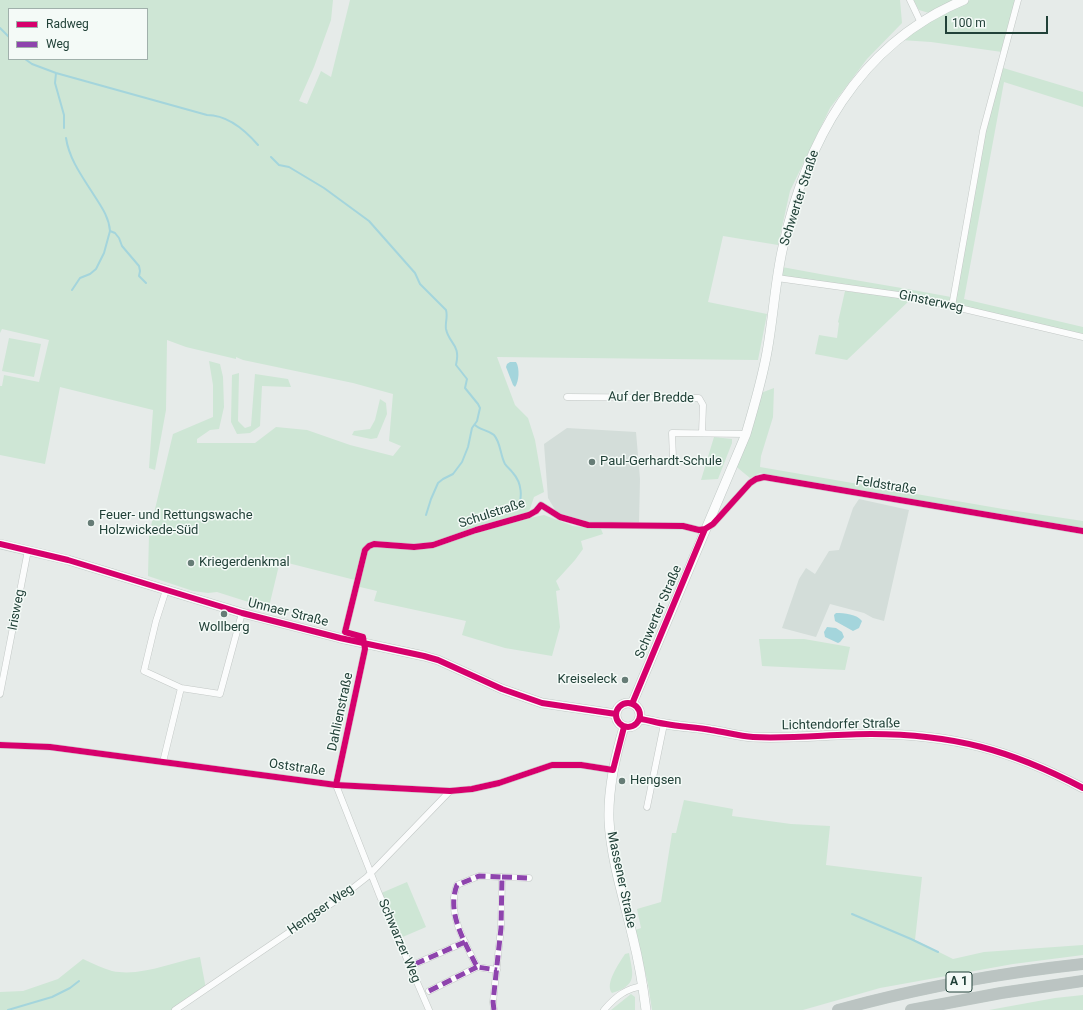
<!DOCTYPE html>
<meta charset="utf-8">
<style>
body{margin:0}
#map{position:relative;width:1083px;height:1010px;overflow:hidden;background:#e6ebe9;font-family:Roboto,sans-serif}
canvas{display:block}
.legend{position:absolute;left:8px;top:8px;width:140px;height:52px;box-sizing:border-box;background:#f4faf7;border:1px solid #a0b0ab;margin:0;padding:5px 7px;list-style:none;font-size:12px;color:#214138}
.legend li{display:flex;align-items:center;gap:8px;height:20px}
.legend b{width:20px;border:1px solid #a0b0ab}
.scale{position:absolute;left:945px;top:16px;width:103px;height:18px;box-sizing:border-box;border:2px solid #214138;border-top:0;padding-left:5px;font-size:12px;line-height:14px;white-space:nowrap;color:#214138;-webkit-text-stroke:3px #f4faf7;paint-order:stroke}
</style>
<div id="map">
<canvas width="1083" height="1010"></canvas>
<ul class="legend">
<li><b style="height:5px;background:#d6006c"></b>Radweg</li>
<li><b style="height:5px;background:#8e44ad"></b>Weg</li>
</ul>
<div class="scale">100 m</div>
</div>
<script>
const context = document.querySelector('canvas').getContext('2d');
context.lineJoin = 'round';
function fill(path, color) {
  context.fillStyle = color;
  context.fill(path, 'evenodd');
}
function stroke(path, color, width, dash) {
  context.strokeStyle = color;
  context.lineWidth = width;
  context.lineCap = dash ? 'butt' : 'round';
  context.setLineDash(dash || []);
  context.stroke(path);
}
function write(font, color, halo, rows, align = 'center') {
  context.font = font + ' Roboto,sans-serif';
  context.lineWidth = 3;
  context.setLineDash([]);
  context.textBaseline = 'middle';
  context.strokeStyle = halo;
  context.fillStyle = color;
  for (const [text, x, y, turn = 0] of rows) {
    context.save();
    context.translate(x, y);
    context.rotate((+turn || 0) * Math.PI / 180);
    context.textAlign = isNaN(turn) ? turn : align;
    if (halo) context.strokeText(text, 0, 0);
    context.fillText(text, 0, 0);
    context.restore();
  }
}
fill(new Path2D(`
 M 567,428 L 636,432 L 640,479 L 639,523 L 589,522 L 557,513 L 548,498 L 544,444 Z
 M 859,499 L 909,510 L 884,621 L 873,618 L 864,613 L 830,604 L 816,637 L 782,628 L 799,579 L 806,568 L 815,574 L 829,551 L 839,550 L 853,508 Z`), '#d3ddd9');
fill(new Path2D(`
 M 0,0 L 333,0 L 331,20 L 314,67 L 299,101 L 307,104 L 321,71 L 331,77 L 350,0 L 900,0 L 902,23 L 867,59 L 830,108 L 790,191 L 778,245 L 723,236 L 708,302 L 767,314 L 758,360 L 497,357 L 515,405 L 528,418 L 535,440 L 544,492 L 534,497 L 530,509 L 527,513 L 530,518 L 544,515 L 573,526 L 601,529 L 603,534 L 581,541 L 583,549 L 575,560 L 556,581 L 560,590 L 556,591 L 560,627 L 552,656 L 505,648 L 462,635 L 466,621 L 374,601 L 377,591 L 360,587 L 355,580 L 280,561 L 268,611 L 258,607 L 258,605 L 217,592 L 208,593 L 193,591 L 148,576 L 149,534 L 173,434 L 213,417 L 213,385 L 209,361 L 220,364 L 223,377 L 224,407 L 219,429 L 210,430 L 197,439 L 197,443 L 255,443 L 276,427 L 307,430 L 350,445 L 393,456 L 401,446 L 389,441 L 393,394 L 353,383 L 243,360 L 236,357 L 236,359 L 186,347 L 167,340 L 166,410 L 155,470 L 149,468 L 153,410 L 60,387 L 45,464 L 0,455 L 0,386 L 2,386 L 4,375 L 39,382 L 49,340 L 2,329 L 0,333 ZM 9,9 L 147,9 L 147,59 L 9,59 Z
 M 913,0 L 958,0 L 929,13 L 919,10 Z
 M 970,0 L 1017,0 L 1002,52 L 931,42 L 901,40 L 935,16 Z
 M 1000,67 L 1083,92 L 1083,107 L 1004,82 L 964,299 L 1083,327 L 1083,335 L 960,306 L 956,304 L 955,299 L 984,131 Z
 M 782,267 C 838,278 895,286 951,297 L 949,301 L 946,303 L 781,276 Z
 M 845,291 L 911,299 L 847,360 L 815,354 L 819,335 L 837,338 L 839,323 L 838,322 Z
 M 9,338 L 41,344 L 34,377 L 2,371 Z
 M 239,373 L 238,421 L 245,428 L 251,426 L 255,374 L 288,379 L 291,387 L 262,386 L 260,426 L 250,433 L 237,434 L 231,422 L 232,375 Z
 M 774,388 L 773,417 L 761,456 L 760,467 L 1003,509 L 1083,521 L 1083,529 L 760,473 L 750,478 L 733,464 L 758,394 Z
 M 380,399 L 386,403 L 387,414 L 377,438 L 371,439 L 352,435 L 354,431 L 370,429 L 375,420 Z
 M 714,437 L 732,439 L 732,443 L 718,479 L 701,480 Z
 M 759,639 L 804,639 L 850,647 L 845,670 L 762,666 Z
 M 684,800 L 733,809 L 732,816 L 791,824 L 830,826 L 826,865 L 922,877 L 915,940 L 953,959 L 984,952 L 1083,945 L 1083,955 L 1013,964 L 880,988 L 803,1010 L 652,1010 L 648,984 L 635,930 L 641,928 L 637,909 L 661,902 L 672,833 L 676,833 Z
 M 407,882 L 426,927 L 398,939 L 379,894 Z
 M 629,953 C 633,975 638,985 612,993 C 604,984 620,962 625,954 Z
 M 200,957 L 206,989 L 175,1010 L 0,1010 L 0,992 L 23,991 L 58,979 L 83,959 C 92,963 102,968 112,971 C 141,977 172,962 200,957 Z
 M 631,994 L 635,997 L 635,1010 L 611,1010 Z
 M 1083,995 L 1083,1010 L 989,1010 L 1055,998 Z`), '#cee6d5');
fill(new Path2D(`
 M 510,362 L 516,362 C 520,368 519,382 515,387 L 513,385 L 506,367 L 507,364 Z
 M 836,613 C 844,613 857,614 862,621 L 859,628 L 853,631 L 835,621 L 834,615 Z
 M 827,627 L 836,628 L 842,632 L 844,637 L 840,642 L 838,643 L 825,637 L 824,632 Z`), '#a4d5dc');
stroke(new Path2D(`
 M 0,28 L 9,37
 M 25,59 L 32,64 L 56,73 L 207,115 C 228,115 245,130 258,145
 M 56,73 L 55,83 L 64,115 L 64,128
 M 66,138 C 69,158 81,175 92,192 C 100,205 109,216 110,231 L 115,233 L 119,238 L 122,246 L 139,266 L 140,271 L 139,276 L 146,283
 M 271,157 L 279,165 L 289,167 L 324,188 L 369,221 L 415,273 L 420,284 L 446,310 C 448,317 445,322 446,329 C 449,344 461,344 456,365 L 467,379 L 465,388 L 478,404 L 480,408 L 477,421 L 472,428 L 468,447 L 462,462 L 453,474 L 443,479 L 438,483 L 431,499 L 426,515
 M 72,290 L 80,278 L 90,274 L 96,269 L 104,253 L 110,231
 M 475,425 C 480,430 488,430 494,435 C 501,443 500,455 505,464 C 507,467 511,470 513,473 C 522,483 523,498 517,510
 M 852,914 L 911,939 L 938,952
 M 8,1010 L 52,997 L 70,988 L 79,981`), '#a4d5dc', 2);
const street = new Path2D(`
 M 910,0 L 921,23
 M 777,278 L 913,297 L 1083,337
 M 952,306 L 983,131 L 1018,0
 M 567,397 L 699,398 L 703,405 L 702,433
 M 673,459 L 672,433 L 746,434
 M 166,590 L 156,621 L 144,671 L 181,688 L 220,694 L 242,613
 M 345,632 L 365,550 L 369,546 L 374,544 L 414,547 L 433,545 L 476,530 L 529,515 L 536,511 L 541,505 L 560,517 L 588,525 L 683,526 L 699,530 L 705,529 L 713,524 L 750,483 L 756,479 L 764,477 L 1083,531
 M 364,643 L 365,649 L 336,785 L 379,894 L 429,1010
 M 0,694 L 28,550
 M 0,745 L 50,747 L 336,785 L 450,791 L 472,789 L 499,783 L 552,765 L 581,765 L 613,770
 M 163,762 L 181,688
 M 647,807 L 664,724
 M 502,877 L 529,878
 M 415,964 L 465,942
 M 429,991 L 477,967
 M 175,1010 L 344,895 L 367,877 L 450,791
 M 494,1010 L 493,1002 L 501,928 L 502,877 L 479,876 L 457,885 C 446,913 465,942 477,967 L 497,970
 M 604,1010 C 615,997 626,988 644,986`);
const secondary = new Path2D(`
 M 0,544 L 68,560 L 242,613 L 340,638 L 424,656 L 438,660 L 502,689 L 542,703 L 616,714
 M616 715a12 12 0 1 1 24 0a12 12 0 1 1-24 0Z
 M 632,704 L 746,434 C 754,407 762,380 767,352 C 773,319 775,284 782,251 C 805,143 858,44 964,0
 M 640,719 C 649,720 657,723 666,724 C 681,727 696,727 711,730 C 725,732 739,736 753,737 C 793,739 832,734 871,734 C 952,734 1011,750 1083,788
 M 624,727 C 615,757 608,789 609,820 C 611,860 624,899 633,938 C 639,962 643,986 646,1010`);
const highway = new Path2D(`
 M 838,1010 C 918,988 1000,973 1083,964
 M 911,1010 L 1001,993 L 1083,981`);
stroke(street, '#c3c8c6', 7);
stroke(secondary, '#c1c9c6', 10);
stroke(highway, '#bdc7c4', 12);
stroke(street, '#fbfcfc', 6);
stroke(secondary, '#fbfcfc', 9);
stroke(highway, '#bbc4c2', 11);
stroke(new Path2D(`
 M 502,877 L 529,878
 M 415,964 L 465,942
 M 429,991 L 477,967
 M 494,1010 L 493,1002 L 501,928 L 502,877 L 479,876 L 457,885 C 446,913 465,942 477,967 L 497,970`), '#8e44ad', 5, [10, 5]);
stroke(new Path2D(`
 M 0,544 L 68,560 L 242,613 L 340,638 L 424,656 L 438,660 L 502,689 L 542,703 L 616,714
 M616 715a12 12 0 1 1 24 0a12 12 0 1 1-24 0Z
 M 632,704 L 705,529
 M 640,719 C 649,720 657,723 666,724 C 681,727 696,727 711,730 C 725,732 739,736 753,737 C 793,739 832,734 871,734 C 952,734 1011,750 1083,788
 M 0,745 L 50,747 L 336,785 L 450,791 L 472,789 L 499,783 L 552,765 L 581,765 L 613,770 L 624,727
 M 336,785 L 365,649 L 363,637 L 345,632 L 365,550 L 369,546 L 374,544 L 414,547 L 433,545 L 476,530 L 529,515 L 536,511 L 541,505 L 560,517 L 588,525 L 683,526 L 699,530 L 705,529 L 713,524 L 750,483 L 756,479 L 764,477 L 1083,531`), '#d6006c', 6);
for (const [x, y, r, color] of [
 [592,462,4,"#667c76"],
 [91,523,4,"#667c76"],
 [191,563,4,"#667c76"],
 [224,614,4,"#667c76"],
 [625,680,4,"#667c76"],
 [622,781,4,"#667c76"]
]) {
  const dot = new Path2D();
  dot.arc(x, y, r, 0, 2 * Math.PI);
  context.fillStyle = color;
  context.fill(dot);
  stroke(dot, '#f4faf7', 1.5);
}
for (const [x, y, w] of [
 [959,982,26]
]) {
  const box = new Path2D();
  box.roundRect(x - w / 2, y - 10, w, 20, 3);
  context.fillStyle = '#f4faf7';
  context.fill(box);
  stroke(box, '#214138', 1);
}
write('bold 12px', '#214138', null, [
 ["A 1",959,982]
]);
write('13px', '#214138', '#f4faf7', [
 ["Schwerter Straße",800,198,-72],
 ["Ginsterweg",931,302,12],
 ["Auf der Bredde",651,398,1],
 ["Feldstraße",886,486,9],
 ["Schulstraße",492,514,-18],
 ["Irisweg",17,610,-79],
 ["Schwerter Straße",659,612,-67],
 ["Unnaer Straße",288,613,14],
 ["Dahlienstraße",341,712,-78],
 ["Lichtendorfer Straße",841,725,-1],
 ["Oststraße",297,768,8],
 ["Massener Straße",621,880,78],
 ["Hengser Weg",321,910,-35],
 ["Schwarzer Weg",399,941,67]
]);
write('13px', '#214138', '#f4faf7', [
 ["Paul-Gerhardt-Schule",600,462],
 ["Feuer- und Rettungswache",99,516],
 ["Holzwickede-Süd",99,531],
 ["Kriegerdenkmal",199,563],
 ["Wollberg",224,628,"center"],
 ["Kreiseleck",617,680,"right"],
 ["Hengsen",630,781]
], 'left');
</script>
